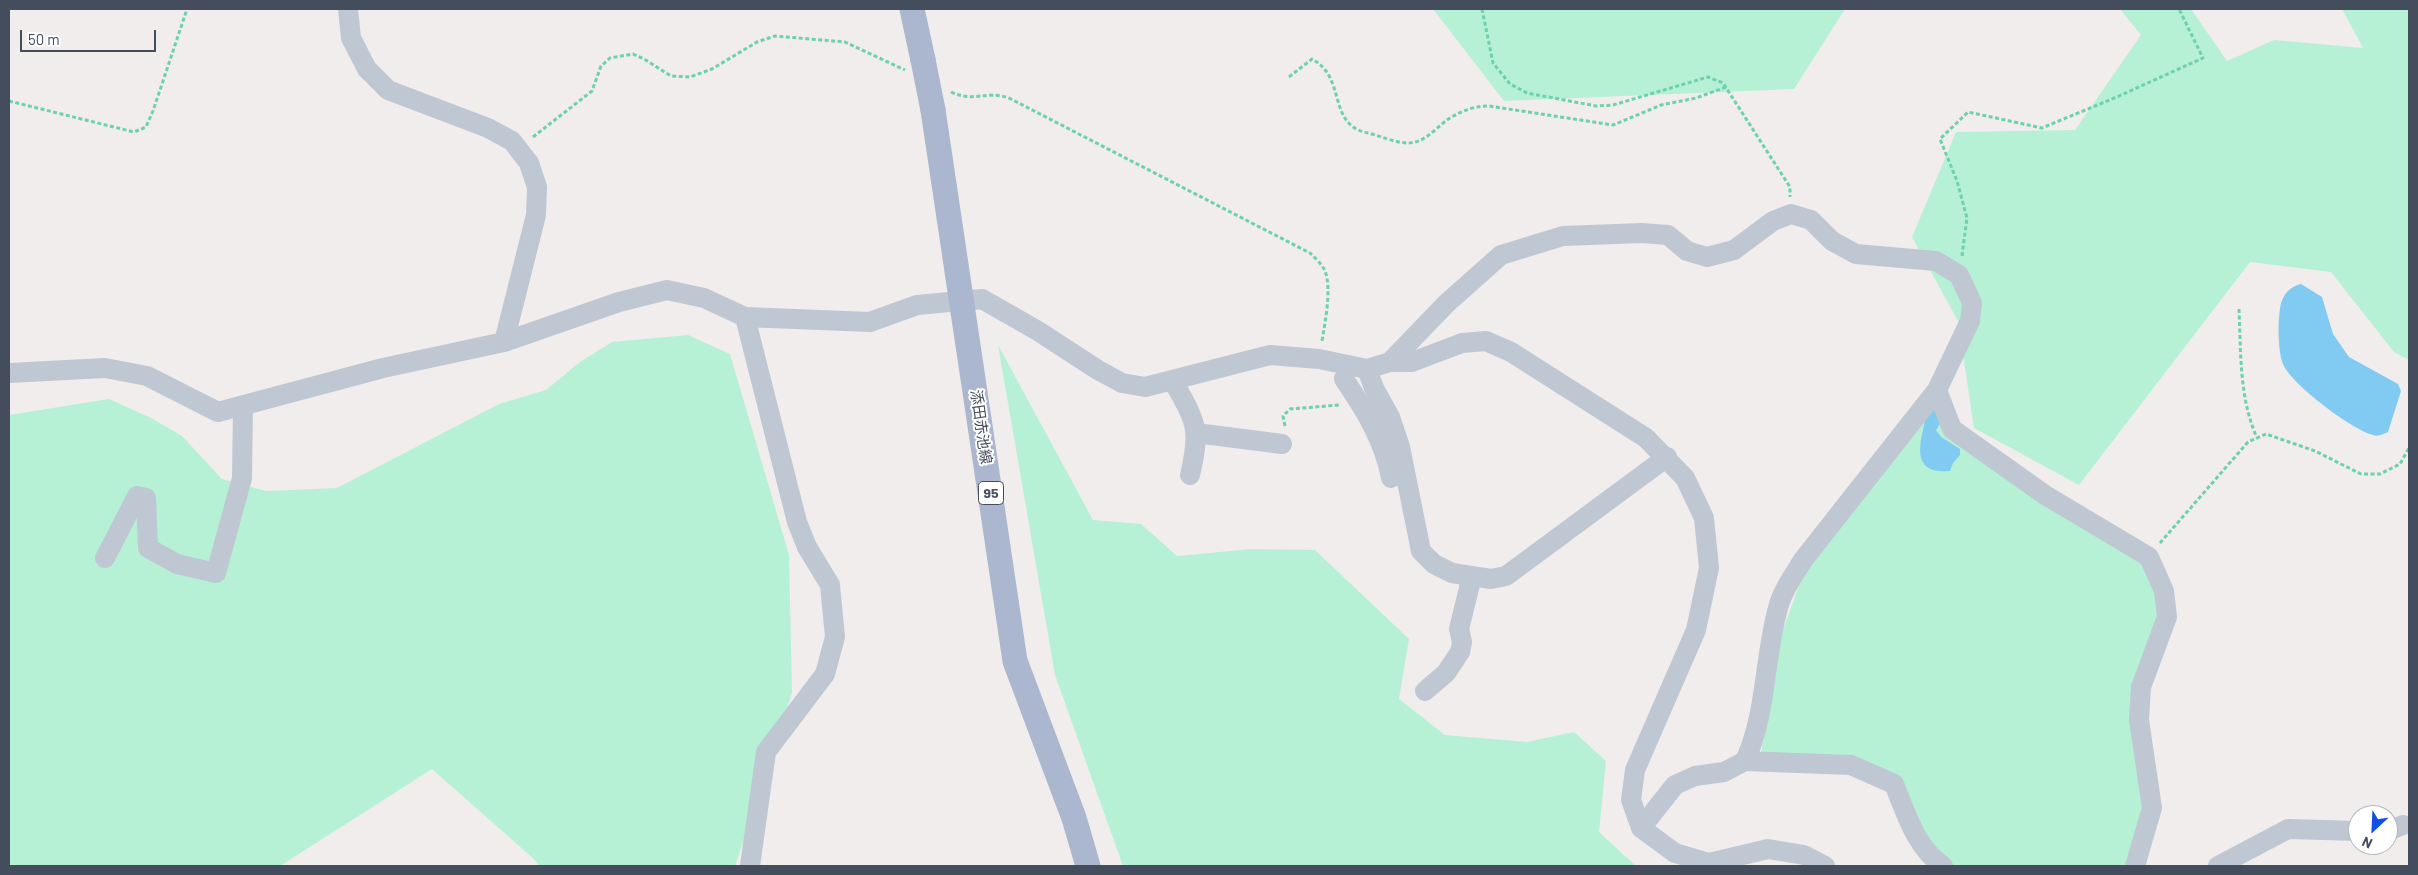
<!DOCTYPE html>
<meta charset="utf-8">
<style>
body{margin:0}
#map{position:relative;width:2418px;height:875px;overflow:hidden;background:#f0edec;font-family:Barlow,sans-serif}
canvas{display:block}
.frame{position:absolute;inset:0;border:10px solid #444d5b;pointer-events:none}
.north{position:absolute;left:2348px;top:805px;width:50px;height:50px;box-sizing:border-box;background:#fff;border:1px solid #b4b8bd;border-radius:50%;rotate:205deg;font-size:14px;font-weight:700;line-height:20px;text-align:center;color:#444d5b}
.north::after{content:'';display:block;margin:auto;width:18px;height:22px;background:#0e50e8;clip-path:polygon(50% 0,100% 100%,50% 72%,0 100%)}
.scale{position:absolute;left:20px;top:30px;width:136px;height:22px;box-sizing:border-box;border:2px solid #444d5b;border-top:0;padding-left:6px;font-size:15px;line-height:18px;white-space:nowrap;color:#444d5b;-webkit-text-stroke:4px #fff;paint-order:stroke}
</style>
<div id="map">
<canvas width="2418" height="875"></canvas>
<div class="frame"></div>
<div class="north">N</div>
<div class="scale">50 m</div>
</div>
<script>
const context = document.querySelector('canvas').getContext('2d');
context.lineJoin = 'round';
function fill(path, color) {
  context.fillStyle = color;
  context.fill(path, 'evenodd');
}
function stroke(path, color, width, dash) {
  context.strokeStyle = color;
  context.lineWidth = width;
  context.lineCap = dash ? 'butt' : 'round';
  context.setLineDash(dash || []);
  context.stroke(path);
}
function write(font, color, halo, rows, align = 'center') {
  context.font = font + ' Barlow,"Noto Sans JP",sans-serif';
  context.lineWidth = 4;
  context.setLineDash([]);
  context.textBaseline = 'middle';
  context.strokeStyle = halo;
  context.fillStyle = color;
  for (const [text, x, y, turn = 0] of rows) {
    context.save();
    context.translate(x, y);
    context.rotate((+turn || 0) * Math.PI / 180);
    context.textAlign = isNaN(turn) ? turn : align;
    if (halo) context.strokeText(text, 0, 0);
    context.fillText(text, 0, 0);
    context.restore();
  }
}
fill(new Path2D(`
 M 1433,9 L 1845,9 L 1794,89 L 1504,101 Z
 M 2120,9 L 2191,9 L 2227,61 L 2274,40 L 2363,48 L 2342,9 L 2409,9 L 2409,360 L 2394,352 L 2331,272 L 2250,262 L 2079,485 L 1974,428 L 1958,321 L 1912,237 L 1956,132 L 2075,130 L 2141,35 Z
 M 688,335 L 730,354 L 789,555 L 792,693 L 735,866 L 539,866 L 535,860 L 432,769 L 280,866 L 9,866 L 9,415 L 109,399 L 151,418 L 182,436 L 222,479 L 266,491 L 337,488 L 499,404 L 546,390 L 580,362 L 612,342 Z
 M 998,345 L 1093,520 L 1141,524 L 1177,556 L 1252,549 L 1315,550 L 1409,639 L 1399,699 L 1445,735 L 1527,742 L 1574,732 L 1606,761 L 1599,832 L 1636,866 L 1123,866 L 1055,675 Z
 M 1930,403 L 1952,429 L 2149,557 L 2164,591 L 2141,687 L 2152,808 L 2135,866 L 1943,866 L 1894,784 L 1761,753 L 1776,674 L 1780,638 L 1805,569 Z`), '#b7f1d5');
fill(new Path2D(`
 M 2301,284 L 2322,297 L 2333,334 L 2349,357 L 2398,384 L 2401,391 L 2388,432 C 2383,434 2378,437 2373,435 C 2351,429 2294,386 2284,366 C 2277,354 2277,309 2283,298 C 2287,290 2293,286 2301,284 Z
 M 1931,408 L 1938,410 L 1941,423 L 1936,430 L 1941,437 L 1960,449 L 1960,455 L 1953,463 L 1950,471 C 1918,474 1917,455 1923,430 C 1925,421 1925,414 1931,408 Z`), '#81caf1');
stroke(new Path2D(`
 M 1482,9 L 1493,63 L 1510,84 L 1527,93 L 1596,106 L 1613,105 L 1708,77 L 1723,83 L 1790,187 L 1790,197
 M 1289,77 L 1312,59 C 1346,77 1328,122 1364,132 C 1378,135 1395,143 1408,143 C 1426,143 1437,126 1450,118 C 1463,110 1475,106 1489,106 L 1613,125 L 1661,105 L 1696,98 L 1726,87
 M 951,92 C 974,103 986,90 1009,98 L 1310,253 C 1315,258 1322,264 1325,271 C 1332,289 1325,322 1322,341
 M 9,101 L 134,132 L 146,127 L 153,111 L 187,9
 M 533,137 L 592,91 L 601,66 L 610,58 L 633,54 L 644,59 L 671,76 L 690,77 L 712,69 L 757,42 L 775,36 L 845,42 L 905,70
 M 1962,256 L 1967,218 L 1957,181 L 1940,139 L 1968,112 L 2042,128 L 2119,96 L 2203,58 L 2179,9
 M 2239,309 C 2241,353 2239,397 2257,438
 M 1285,426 L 1283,416 L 1290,409 L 1339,405
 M 2160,543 L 2248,442 L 2266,434 L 2315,451 L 2361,474 L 2380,474 L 2400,464 L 2409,448`), '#6dd1ad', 3, [4, 2.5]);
stroke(new Path2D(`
 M 348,9 L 351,38 L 367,69 L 388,90 L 488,128 L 512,141 L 529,163 L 537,187 L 536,215 L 504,342
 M 745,317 L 797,522 L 807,547 L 830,585 L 835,637 L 825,674 L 766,752 L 750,866
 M 1390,362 L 1447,303 L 1501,255 L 1563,236 L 1642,233 L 1668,235 L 1687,251 L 1707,257 L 1734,250 L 1773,221 L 1791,214 L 1811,220 L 1832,241 L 1856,254 L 1936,261 L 1959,275 L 1972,303 L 1970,321 L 1937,390 L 1952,429 L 2045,495 L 2149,557 L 2164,591 L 2167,617 L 2141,687 L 2139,720 L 2152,808 L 2135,866
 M 1367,369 L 1374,388 L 1390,417 L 1400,447 L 1421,551 L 1434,564 L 1452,573 L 1491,579 L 1506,576 L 1667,457
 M 9,373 L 105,368 L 147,376 L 218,412 L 383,368 L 504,342 L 619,302 L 667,290 L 704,298 L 745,317 L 870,322 L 917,305 L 982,299 L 1038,331 L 1098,370 L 1122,383 L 1145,387 L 1270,355 L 1319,359 L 1367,369 L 1390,362 L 1412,362 L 1462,343 L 1486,341 L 1511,352 L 1646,438 L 1685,478 L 1704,518 L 1709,568 L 1696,630 L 1635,770 L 1631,800 L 1641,828 L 1675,853 L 1709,863 L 1768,849 L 1804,855 L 1825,866
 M 1344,379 C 1365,410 1384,440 1391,478
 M 1173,381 C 1196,422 1201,428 1190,475
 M 1196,433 L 1282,444
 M 105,558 L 137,496 L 146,498 L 148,548 L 177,564 L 216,573 L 242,478 L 243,405
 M 1425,691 L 1446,673 L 1460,652 L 1462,642 L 1459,629 L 1472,576
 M 1745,761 C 1767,713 1764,658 1778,608 C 1782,591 1794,575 1803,560 L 1937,390
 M 1641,828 L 1675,785 L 1695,776 L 1724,772 L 1745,761 L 1851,765 L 1894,784 C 1906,813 1916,848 1943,866
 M 2388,831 L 2403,825
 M 2218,866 L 2288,829 L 2358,831`), '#bfc7d3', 20);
stroke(new Path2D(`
 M 912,9 L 923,60
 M 933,110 L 1015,661 L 1074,818 L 1088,866`), '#aab7ce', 25);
stroke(new Path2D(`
 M 923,60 L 933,110`), '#aab7ce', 25);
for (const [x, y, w] of [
 [991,493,25]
]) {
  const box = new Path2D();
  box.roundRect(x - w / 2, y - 11.5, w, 23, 4);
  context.fillStyle = '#fff';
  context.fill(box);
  stroke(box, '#444d5b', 1);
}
write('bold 14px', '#444d5b', null, [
 ["95",991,493]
]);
write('15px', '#444d5b', '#fff', [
 ["添田赤池線",981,427,82]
]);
</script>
